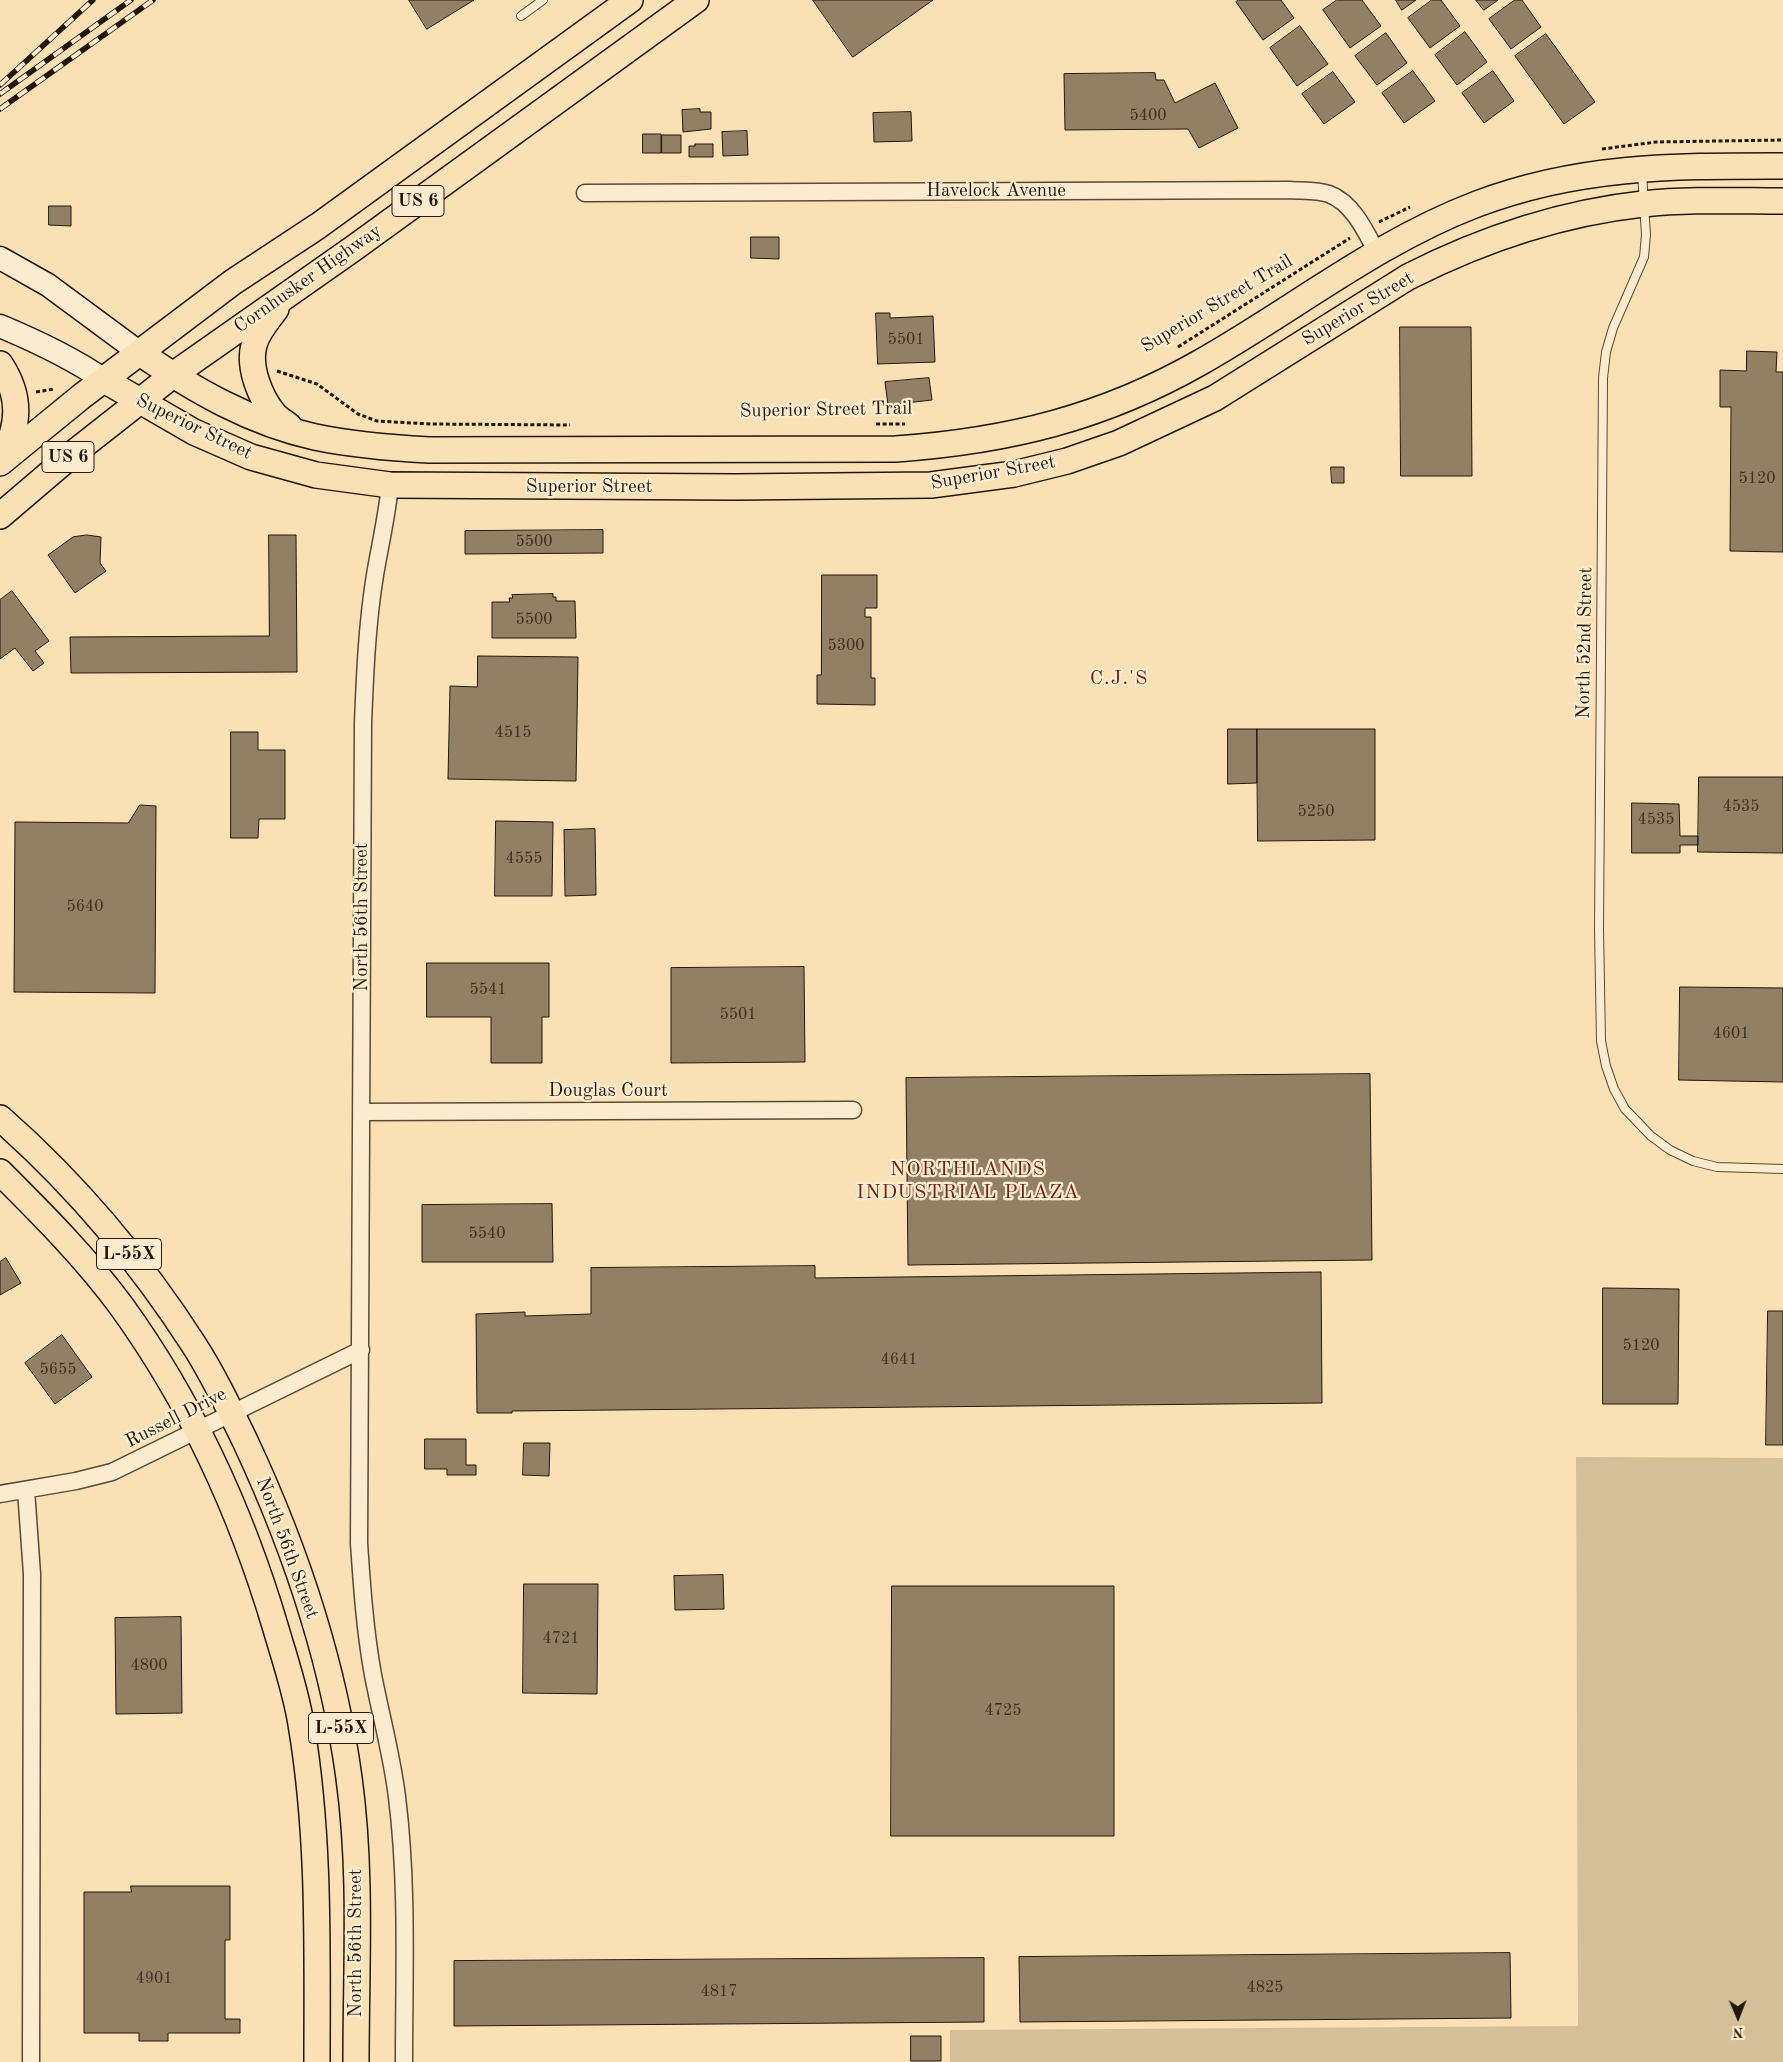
<!DOCTYPE html>
<style>
body{margin:0}
#map{position:relative;width:1783px;height:2062px;overflow:hidden;background:#fae1b5;font-family:"Old Standard TT",serif}
canvas{display:block}
.north{position:absolute;left:1713px;top:1992px;width:50px;height:50px;-webkit-text-stroke:4px #fceccf;paint-order:stroke;rotate:179deg;font-size:14px;font-weight:700;line-height:20px;text-align:center;color:#23170c}
.north::after{content:'';display:block;margin:auto;width:18px;height:22px;background:#23170c;clip-path:polygon(50% 0,100% 100%,50% 72%,0 100%)}
</style>
<div id="map">
<canvas width="1783" height="2062"></canvas>
<div class="north">N</div>
</div>
<script>
const context = document.querySelector('canvas').getContext('2d');
context.lineJoin = 'round';
function fill(path, color) {
  context.fillStyle = color;
  context.fill(path, 'evenodd');
}
function stroke(path, color, width, dash) {
  context.strokeStyle = color;
  context.lineWidth = width;
  context.lineCap = dash ? 'butt' : 'round';
  context.setLineDash(dash || []);
  context.stroke(path);
}
function write(font, color, halo, rows, align = 'center') {
  context.font = font + ' "Old Standard TT",serif';
  context.lineWidth = 4.5;
  context.setLineDash([]);
  context.textBaseline = 'middle';
  context.strokeStyle = halo;
  context.fillStyle = color;
  for (const [text, x, y, turn = 0] of rows) {
    context.save();
    context.translate(x, y);
    context.rotate((+turn || 0) * Math.PI / 180);
    context.textAlign = isNaN(turn) ? turn : align;
    if (halo) context.strokeText(text, 0, 0);
    context.fillText(text, 0, 0);
    context.restore();
  }
}
fill(new Path2D(`
 M 1576,1457 L 1783,1458 L 1783,2062 L 950,2062 L 950,2030 L 1578,2026 Z`), '#d5bf98');
const building = new Path2D(`
 M 409,0 L 474,0 L 427,29 Z
 M 813,0 L 933,0 L 853,57 Z
 M 1239,0 L 1281,0 L 1294,18 L 1263,40 L 1236,2 Z
 M 1337,0 L 1362,0 L 1381,26 L 1350,48 L 1323,10 Z
 M 1396,0 L 1416,0 L 1402,10 Z
 M 1432,0 L 1441,0 L 1460,26 L 1430,48 L 1408,18 Z
 M 1476,0 L 1498,0 L 1484,10 Z
 M 1515,0 L 1522,0 L 1541,27 L 1511,49 L 1489,19 Z
 M 1300,26 L 1328,64 L 1297,86 L 1270,48 Z
 M 1465,32 L 1487,62 L 1457,85 L 1435,55 Z
 M 1386,33 L 1407,63 L 1377,85 L 1355,56 Z
 M 1546,34 L 1595,102 L 1564,124 L 1515,56 Z
 M 1413,71 L 1435,101 L 1404,123 L 1382,93 Z
 M 1493,71 L 1514,101 L 1484,123 L 1462,93 Z
 M 1333,72 L 1355,102 L 1324,124 L 1302,94 Z
 M 1155,73 L 1156,80 L 1164,80 L 1175,103 L 1215,83 L 1238,128 L 1199,148 L 1188,129 L 1065,130 L 1064,74 Z
 M 700,109 L 700,112 L 711,112 L 711,129 L 683,132 L 682,110 Z
 M 911,112 L 912,141 L 874,142 L 873,113 Z
 M 747,131 L 748,155 L 723,156 L 722,132 Z
 M 643,134 L 661,134 L 661,153 L 643,153 Z
 M 662,135 L 681,135 L 681,153 L 662,153 Z
 M 695,144 L 713,144 L 713,157 L 689,157 L 689,146 L 695,146 Z
 M 49,206 L 71,206 L 71,226 L 49,225 Z
 M 751,237 L 779,237 L 779,259 L 751,258 Z
 M 876,313 L 890,313 L 890,318 L 933,316 L 935,362 L 878,364 Z
 M 1400,327 L 1471,327 L 1472,476 L 1401,476 Z
 M 1747,351 L 1777,352 L 1776,372 L 1783,372 L 1783,552 L 1730,551 L 1731,407 L 1720,407 L 1720,370 L 1746,371 Z
 M 929,378 L 932,400 L 888,405 L 885,382 Z
 M 1331,467 L 1344,467 L 1344,483 L 1332,483 Z
 M 603,530 L 603,553 L 465,554 L 465,531 Z
 M 87,535 L 101,537 L 100,563 L 106,571 L 75,593 L 48,555 L 73,537 Z
 M 269,535 L 296,535 L 297,672 L 71,673 L 70,637 L 269,636 Z
 M 822,575 L 877,575 L 877,608 L 865,608 L 865,617 L 871,617 L 871,678 L 875,678 L 875,705 L 817,704 L 817,675 L 821,675 Z
 M 12,591 L 49,641 L 35,651 L 44,663 L 33,671 L 15,648 L 0,659 L 0,600 Z
 M 553,594 L 553,597 L 556,597 L 556,601 L 575,601 L 576,638 L 492,638 L 492,602 L 510,602 L 509,598 L 513,598 L 512,595 Z
 M 478,656 L 578,657 L 576,781 L 448,779 L 450,686 L 477,687 Z
 M 1228,729 L 1257,729 L 1257,783 L 1228,784 Z
 M 1257,729 L 1375,729 L 1375,840 L 1258,841 Z
 M 231,732 L 258,732 L 258,750 L 285,750 L 285,819 L 259,819 L 258,838 L 231,838 Z
 M 1699,777 L 1783,777 L 1783,853 L 1698,852 Z
 M 1632,803 L 1679,804 L 1680,836 L 1698,836 L 1698,845 L 1680,845 L 1680,853 L 1632,853 Z
 M 140,805 L 156,806 L 155,993 L 14,992 L 15,822 L 128,823 Z
 M 496,821 L 553,822 L 552,896 L 495,896 Z
 M 595,829 L 596,895 L 565,896 L 564,830 Z
 M 427,963 L 549,963 L 549,1017 L 542,1017 L 542,1063 L 491,1063 L 491,1017 L 427,1017 Z
 M 804,967 L 805,1062 L 671,1063 L 671,968 Z
 M 1680,987 L 1783,988 L 1783,1082 L 1679,1080 Z
 M 1370,1074 L 1372,1260 L 908,1265 L 906,1078 Z
 M 552,1204 L 553,1262 L 422,1262 L 422,1205 Z
 M 6,1258 L 21,1283 L 0,1295 L 0,1262 Z
 M 815,1266 L 815,1278 L 1321,1272 L 1322,1403 L 512,1411 L 512,1413 L 477,1413 L 476,1314 L 525,1312 L 525,1316 L 591,1314 L 591,1268 Z
 M 1603,1288 L 1679,1289 L 1678,1404 L 1603,1404 Z
 M 1768,1311 L 1783,1311 L 1783,1445 L 1766,1445 Z
 M 62,1335 L 92,1377 L 55,1404 L 25,1363 Z
 M 425,1439 L 466,1439 L 466,1465 L 476,1465 L 476,1475 L 447,1475 L 447,1469 L 425,1469 Z
 M 524,1443 L 550,1443 L 549,1476 L 523,1475 Z
 M 723,1575 L 724,1609 L 675,1610 L 674,1576 Z
 M 524,1584 L 598,1584 L 597,1694 L 523,1693 Z
 M 892,1586 L 1114,1586 L 1114,1836 L 891,1836 Z
 M 181,1617 L 182,1713 L 116,1714 L 115,1618 Z
 M 131,1886 L 230,1886 L 230,1940 L 225,1940 L 225,2019 L 240,2019 L 240,2033 L 168,2033 L 168,2041 L 139,2041 L 139,2033 L 84,2033 L 84,1892 L 131,1892 Z
 M 1510,1953 L 1511,2018 L 1020,2022 L 1019,1957 Z
 M 984,1958 L 984,2022 L 454,2026 L 454,1961 Z
 M 911,2036 L 941,2036 L 941,2061 L 911,2061 Z`);
fill(building, '#938064');
stroke(building, '#23170c', 1);
const service = new Path2D(`
 M 521,16 L 543,0
 M 1642,173 L 1646,235 L 1644,257 L 1613,328 L 1606,352 L 1603,378 L 1599,929 L 1601,1041 L 1606,1066 L 1614,1089 L 1625,1109 L 1651,1136 L 1670,1150 L 1693,1161 L 1717,1167 L 1783,1169`);
const minor = new Path2D(`
 M 585,193 L 1290,190 C 1303,191 1317,190 1329,194 C 1353,203 1366,232 1377,253
 M 390,485 C 387,516 380,545 375,575 C 367,624 365,674 363,723 L 359,1543 C 362,1587 365,1631 373,1675 C 381,1716 392,1756 397,1797 C 408,1885 404,1974 404,2062
 M 362,1112 L 853,1110
 M 26,1490 L 32,1574 L 31,2062
 M 0,1494 L 76,1481 L 112,1472 L 361,1350`);
const secondary = new Path2D(`
 M 0,258 L 48,285 L 140,353
 M 0,326 C 36,341 72,358 104,380`);
const primary = new Path2D(`
 M 276,309 C 268,320 257,332 254,345 C 248,367 260,397 274,414 C 277,418 284,422 289,426
 M 140,353 C 194,390 251,423 315,437 C 353,445 391,448 429,450 L 896,449 C 1008,441 1103,418 1201,362 C 1293,310 1377,242 1477,204 C 1580,165 1676,166 1783,166
 M 0,364 C 22,397 19,424 3,459
 M 104,380 L 194,432 L 251,457 L 316,475 L 390,485 L 736,487 L 931,485 L 1014,474 L 1067,461 L 1119,443 L 1215,398 L 1408,277 C 1483,239 1560,213 1643,204 C 1689,199 1736,201 1783,201
 M 0,463 L 82,396 L 233,282 L 318,226 L 630,0
 M 0,516 L 75,452 L 173,375 L 354,248 L 696,0
 M 0,1118 C 75,1184 140,1261 194,1345 C 214,1376 230,1410 246,1443 C 296,1550 333,1660 349,1778 C 362,1872 356,1968 356,2062
 M 0,1172 C 43,1215 86,1258 122,1307 C 192,1404 242,1514 276,1629 C 285,1660 296,1692 301,1724 C 320,1836 317,1949 317,2062`);
stroke(service, '#594a36', 10);
stroke(minor, '#594a36', 19);
stroke(secondary, '#23170c', 25);
stroke(primary, '#23170c', 28);
stroke(new Path2D(`
 M 1602,149 L 1656,142 L 1783,140
 M 1379,222 L 1410,207
 M 1178,347 L 1350,238
 M 277,371 L 317,384 L 358,414 L 377,421 L 431,424 L 570,425
 M 36,392 L 54,389
 M 876,424 L 905,424`), '#23170c', 3, [4, 2.5]);
stroke(service, '#fceccf', 8);
stroke(minor, '#fceccf', 16);
stroke(secondary, '#fceccf', 22);
stroke(primary, '#fae1b5', 25);
const rail = new Path2D(`
 M 0,85 L 93,0
 M 0,94 L 131,0
 M 0,109 L 153,0`);
stroke(rail, '#23170c', 5.5);
stroke(rail, '#fceccf', 4, [11]);
write('16px', '#3f3122', null, [
 ["5400",1148,116],
 ["5501",906,340],
 ["5120",1757,479],
 ["5500",534,542],
 ["5500",534,620],
 ["5300",846,646],
 ["4515",513,733],
 ["4535",1741,807],
 ["5250",1316,812],
 ["4535",1656,820],
 ["4555",524,859],
 ["5640",85,907],
 ["5541",488,990],
 ["5501",738,1015],
 ["4601",1731,1034],
 ["5540",487,1234],
 ["5120",1641,1346],
 ["4641",899,1360],
 ["5655",58,1370],
 ["4721",561,1639],
 ["4800",149,1666],
 ["4725",1003,1711],
 ["4901",154,1979],
 ["4825",1265,1988],
 ["4817",719,1992]
]);
for (const [x, y, w] of [
 [418,201,52],
 [68,457,52],
 [129,1254,65],
 [341,1728,65]
]) {
  const box = new Path2D();
  box.roundRect(x - w / 2, y - 15.5, w, 31, 4);
  context.fillStyle = '#fceccf';
  context.fill(box);
  stroke(box, '#23170c', 1);
}
write('bold 18px', '#23170c', null, [
 ["US 6",418,201],
 ["US 6",68,457],
 ["L-55X",129,1254],
 ["L-55X",341,1728]
]);
write('19px', '#23170c', '#fceccf', [
 ["Havelock Avenue",996,191],
 ["Cornhusker Highway",308,279,-35],
 ["Superior Street Trail",1217,304,-31],
 ["Superior Street",1358,309,-31],
 ["Superior Street Trail",826,410,-1],
 ["Superior Street",194,427,26],
 ["Superior Street",993,473,-10],
 ["Superior Street",589,487],
 ["North 52nd Street",1585,643,-89],
 ["North 56th Street",362,917,-90],
 ["Douglas Court",608,1091],
 ["Russell Drive",176,1418,-27],
 ["North 56th Street",287,1548,70],
 ["North 56th Street",356,1943,-90]
]);
context.letterSpacing = '1px';
write('20px', '#7a1f14', '#fceccf', [
 ["C.J.'S",1119,679],
 ["NORTHLANDS",968,1170],
 ["INDUSTRIAL PLAZA",968,1193]
]);
context.letterSpacing = '0px';
</script>
